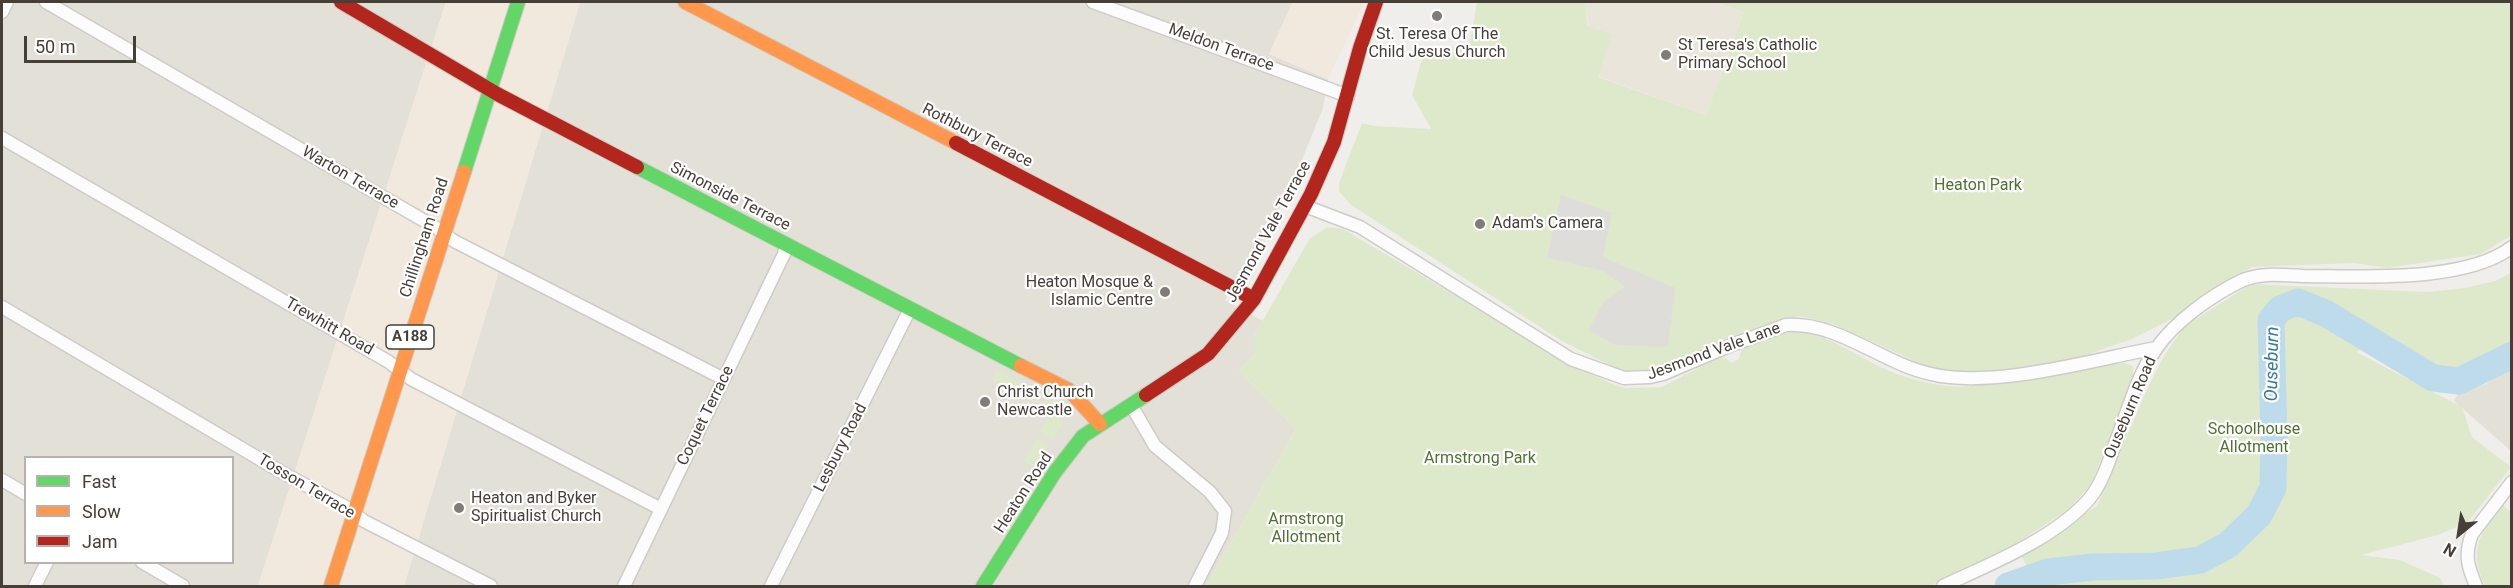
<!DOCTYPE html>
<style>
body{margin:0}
#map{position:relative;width:2513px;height:588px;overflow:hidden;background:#f0eeeb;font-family:Roboto,sans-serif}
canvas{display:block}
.frame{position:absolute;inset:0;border:3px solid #463f37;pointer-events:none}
.legend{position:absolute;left:24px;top:456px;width:210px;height:108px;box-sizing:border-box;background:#fff;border:2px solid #b5b2af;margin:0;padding:8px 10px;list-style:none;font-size:18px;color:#463f37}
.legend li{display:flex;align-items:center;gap:12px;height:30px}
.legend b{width:30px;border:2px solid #b5b2af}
.north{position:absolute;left:2429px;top:504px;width:60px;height:60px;-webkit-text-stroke:4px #fff;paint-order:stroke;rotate:210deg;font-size:16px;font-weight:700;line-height:24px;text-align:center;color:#463f37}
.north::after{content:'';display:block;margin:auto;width:21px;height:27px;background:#463f37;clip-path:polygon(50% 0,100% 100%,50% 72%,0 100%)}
.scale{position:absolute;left:24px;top:36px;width:112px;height:27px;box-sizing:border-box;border:3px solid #463f37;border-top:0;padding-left:8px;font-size:18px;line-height:21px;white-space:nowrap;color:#463f37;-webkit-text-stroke:4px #fff;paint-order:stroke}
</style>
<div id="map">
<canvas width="2513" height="588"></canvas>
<div class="frame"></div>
<ul class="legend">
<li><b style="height:8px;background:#63d668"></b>Fast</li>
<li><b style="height:8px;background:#ff974d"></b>Slow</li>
<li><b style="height:8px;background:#b3261e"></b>Jam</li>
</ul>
<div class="north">N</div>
<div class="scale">50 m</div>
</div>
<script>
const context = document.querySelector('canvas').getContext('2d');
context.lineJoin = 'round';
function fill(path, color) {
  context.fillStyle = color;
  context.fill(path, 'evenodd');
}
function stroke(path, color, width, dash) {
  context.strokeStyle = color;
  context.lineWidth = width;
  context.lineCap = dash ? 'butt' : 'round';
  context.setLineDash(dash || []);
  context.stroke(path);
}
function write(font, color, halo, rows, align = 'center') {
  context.font = font + ' Roboto,sans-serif';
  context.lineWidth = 4.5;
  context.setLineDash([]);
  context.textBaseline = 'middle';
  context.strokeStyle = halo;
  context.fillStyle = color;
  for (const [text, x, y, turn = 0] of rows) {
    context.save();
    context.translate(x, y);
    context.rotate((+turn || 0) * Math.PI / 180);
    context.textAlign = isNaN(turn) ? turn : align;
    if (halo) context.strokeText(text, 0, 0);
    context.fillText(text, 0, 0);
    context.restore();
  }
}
fill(new Path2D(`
 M 2,2 L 446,2 L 258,586 L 2,586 ZM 26,458 L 232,458 L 232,562 L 26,562 Z
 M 580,2 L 1293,2 L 1269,54 L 1328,79 L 1323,108 L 1294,179 L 1264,238 L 1225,300 L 1263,321 L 1254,336 L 1254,354 L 1239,371 L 1296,429 L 1206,586 L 404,586 Z
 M 2511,364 L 2511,451 L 2454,401 L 2459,391 L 2486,384 Z`), '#e3e0d8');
fill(new Path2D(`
 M 446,2 L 580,2 L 404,586 L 258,586 Z
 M 1293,2 L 1365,2 L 1328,79 L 1269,54 Z`), '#f2e9de');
fill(new Path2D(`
 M 1585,2 L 1714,2 L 1744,12 L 1706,115 L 1597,76 Z`), '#eae5da');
fill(new Path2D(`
 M 1477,2 L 1585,2 L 1588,26 L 1612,34 L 1598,77 L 1706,115 L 1744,12 L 1714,2 L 2511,2 L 2512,235 L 2481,254 L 2387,268 L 2354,263 L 2252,267 L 2172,319 L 2132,339 L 2077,358 L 2020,368 L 1971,373 L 1928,367 L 1831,323 L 1799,316 L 1726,339 L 1717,345 L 1659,370 L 1629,375 L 1560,340 L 1351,205 L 1339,191 L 1339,183 L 1362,123 L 1375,126 L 1431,129 L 1412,95 L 1423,55 L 1470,43 Z
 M 1328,227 L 1343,229 L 1573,365 L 1610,383 L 1625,388 L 1662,387 L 1719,357 L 1726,358 L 1731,363 L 1739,359 C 1741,346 1749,344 1761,339 C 1816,316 1848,356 1897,374 C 1911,379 1930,384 1946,386 C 1973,388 2001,383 2028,378 C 2060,373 2091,368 2123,363 L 2133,366 L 2133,382 L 2091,484 L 2068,510 L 2015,544 L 1930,586 L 1206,586 L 1296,429 L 1239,371 L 1254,354 L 1254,336 L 1310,238 Z
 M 2511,273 L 2511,360 L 2498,350 L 2470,368 L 2438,371 L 2382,339 L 2356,352 L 2462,407 L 2472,437 L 2511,467 L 2468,522 L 2438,535 L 2361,555 L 2400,560 L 2440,578 L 2444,586 L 2025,586 L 2035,581 L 2021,555 L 2097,506 L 2148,387 L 2165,354 L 2185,326 L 2251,284 L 2428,292 L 2465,288 L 2495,281 Z
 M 996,370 L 1041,394 L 1037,403 L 992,379 Z
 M 1046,396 L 1058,402 L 1064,413 L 1063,424 L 1053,439 L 1040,432 L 1050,414 L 1049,410 L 1041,406 Z
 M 1037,438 L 1049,445 L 1034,467 L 1023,462 Z
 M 2503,505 L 2511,512 L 2511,586 L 2485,586 C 2468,549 2479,534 2503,505 Z`), '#dee9cc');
fill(new Path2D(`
 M 1561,195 L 1612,213 L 1603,257 L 1675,288 L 1668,347 L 1616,345 L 1588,330 L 1604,301 L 1625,287 L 1604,271 L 1547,258 Z`), '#dfddda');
stroke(new Path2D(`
 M 2008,586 L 2048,572 L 2094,567 L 2155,566 L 2200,560 L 2228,545 L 2259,515 L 2273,488 L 2274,437 L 2271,320 L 2280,309 L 2298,302 L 2327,314 L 2433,378 L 2459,381 L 2512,355`), '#bedbec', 27);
const street = new Path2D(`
 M 46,2 L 435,227 L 454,241 L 724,379
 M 1093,2 L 1348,96
 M 2,12 L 7,2
 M 2,138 L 389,362 L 411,379 L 661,509
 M 1305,206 L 1360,227 L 1571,359 L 1624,378 L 1650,377 L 1663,374 L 1729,346 L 1786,325 C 1839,322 1881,363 1931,374 C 1993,389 2092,360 2156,348
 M 2,307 L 285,474 L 346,507 L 364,521 L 491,586
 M 1131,405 L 1155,446 L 1210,492 L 1225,511 L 1222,533 L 1195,586
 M 2,480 L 26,494
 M 142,562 L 183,586
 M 35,586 L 47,562
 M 624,586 L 784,254 L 786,244
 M 771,586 L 910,309
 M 1943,586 C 1990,564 2056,538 2090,498 C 2104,480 2110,457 2118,436 C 2129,407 2138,374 2156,349 C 2174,322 2212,295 2241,281 C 2260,272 2283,275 2303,276 C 2361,276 2465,283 2512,247
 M 2476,586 C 2468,567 2464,555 2472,534 L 2512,482`);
const fast = new Path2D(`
 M 637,167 L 1021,366
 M 464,172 L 518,2
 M 983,586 L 1055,472 L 1083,436 L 1146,395`);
const slow = new Path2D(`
 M 685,2 L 956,143
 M 1021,366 L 1069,390 L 1100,424
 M 331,586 L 464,172`);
const jam = new Path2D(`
 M 341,2 L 499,95 L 637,167
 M 956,143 L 1254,299
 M 1146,395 L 1208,354 L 1254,299 L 1311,194 L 1334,142 L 1360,48 L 1376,2`);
stroke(street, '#ceccc8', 15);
stroke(fast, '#cecbc2', 16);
stroke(slow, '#cecbc2', 16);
stroke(jam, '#cecbc2', 16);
stroke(street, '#fdfcfc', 12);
stroke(fast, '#63d668', 14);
stroke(slow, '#ff974d', 14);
stroke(jam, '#b3261e', 14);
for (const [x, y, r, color] of [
 [1437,16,6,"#827c76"],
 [1666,55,6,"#827c76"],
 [1480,224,6,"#827c76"],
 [1165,292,6,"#827c76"],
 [985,402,6,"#827c76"],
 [459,508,6,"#827c76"]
]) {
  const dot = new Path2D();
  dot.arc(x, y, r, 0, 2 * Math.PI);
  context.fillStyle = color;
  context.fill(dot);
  stroke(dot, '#fff', 2);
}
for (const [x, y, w] of [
 [410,337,48]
]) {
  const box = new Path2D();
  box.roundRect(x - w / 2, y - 12, w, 24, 4.5);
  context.fillStyle = '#fff';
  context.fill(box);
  stroke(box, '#463f37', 1.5);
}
write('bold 15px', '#463f37', null, [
 ["A188",410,337]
]);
write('16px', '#463f37', '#fff', [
 ["St. Teresa Of The",1437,35,"center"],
 ["Child Jesus Church",1437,53,"center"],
 ["St Teresa's Catholic",1678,46],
 ["Primary School",1678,64],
 ["Adam's Camera",1492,224],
 ["Heaton Mosque &",1153,283,"right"],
 ["Islamic Centre",1153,301,"right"],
 ["Christ Church",997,393],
 ["Newcastle",997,411],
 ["Heaton and Byker",471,499],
 ["Spiritualist Church",471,517]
], 'left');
write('16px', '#463f37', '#fff', [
 ["Meldon Terrace",1221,48,20],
 ["Rothbury Terrace",977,136,27],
 ["Warton Terrace",350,178,30],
 ["Simonside Terrace",730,197,27],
 ["Jesmond Vale Terrace",1269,232,-61],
 ["Chillingham Road",425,238,-72],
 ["Trewhitt Road",329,327,30],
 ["Jesmond Vale Lane",1714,352,-20],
 ["Ouseburn Road",2131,408,-67],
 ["Coquet Terrace",706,416,-64],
 ["Lesbury Road",841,448,-63],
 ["Tosson Terrace",306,487,31],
 ["Heaton Road",1024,493,-57]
]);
write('16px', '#4b742d', '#fff', [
 ["Heaton Park",1978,186],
 ["Schoolhouse",2254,430],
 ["Allotment",2254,448],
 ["Armstrong Park",1480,459],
 ["Armstrong",1306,520],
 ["Allotment",1306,538]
]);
write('italic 18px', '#347aa3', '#fff', [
 ["Ouseburn",2273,364,-89]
]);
</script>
